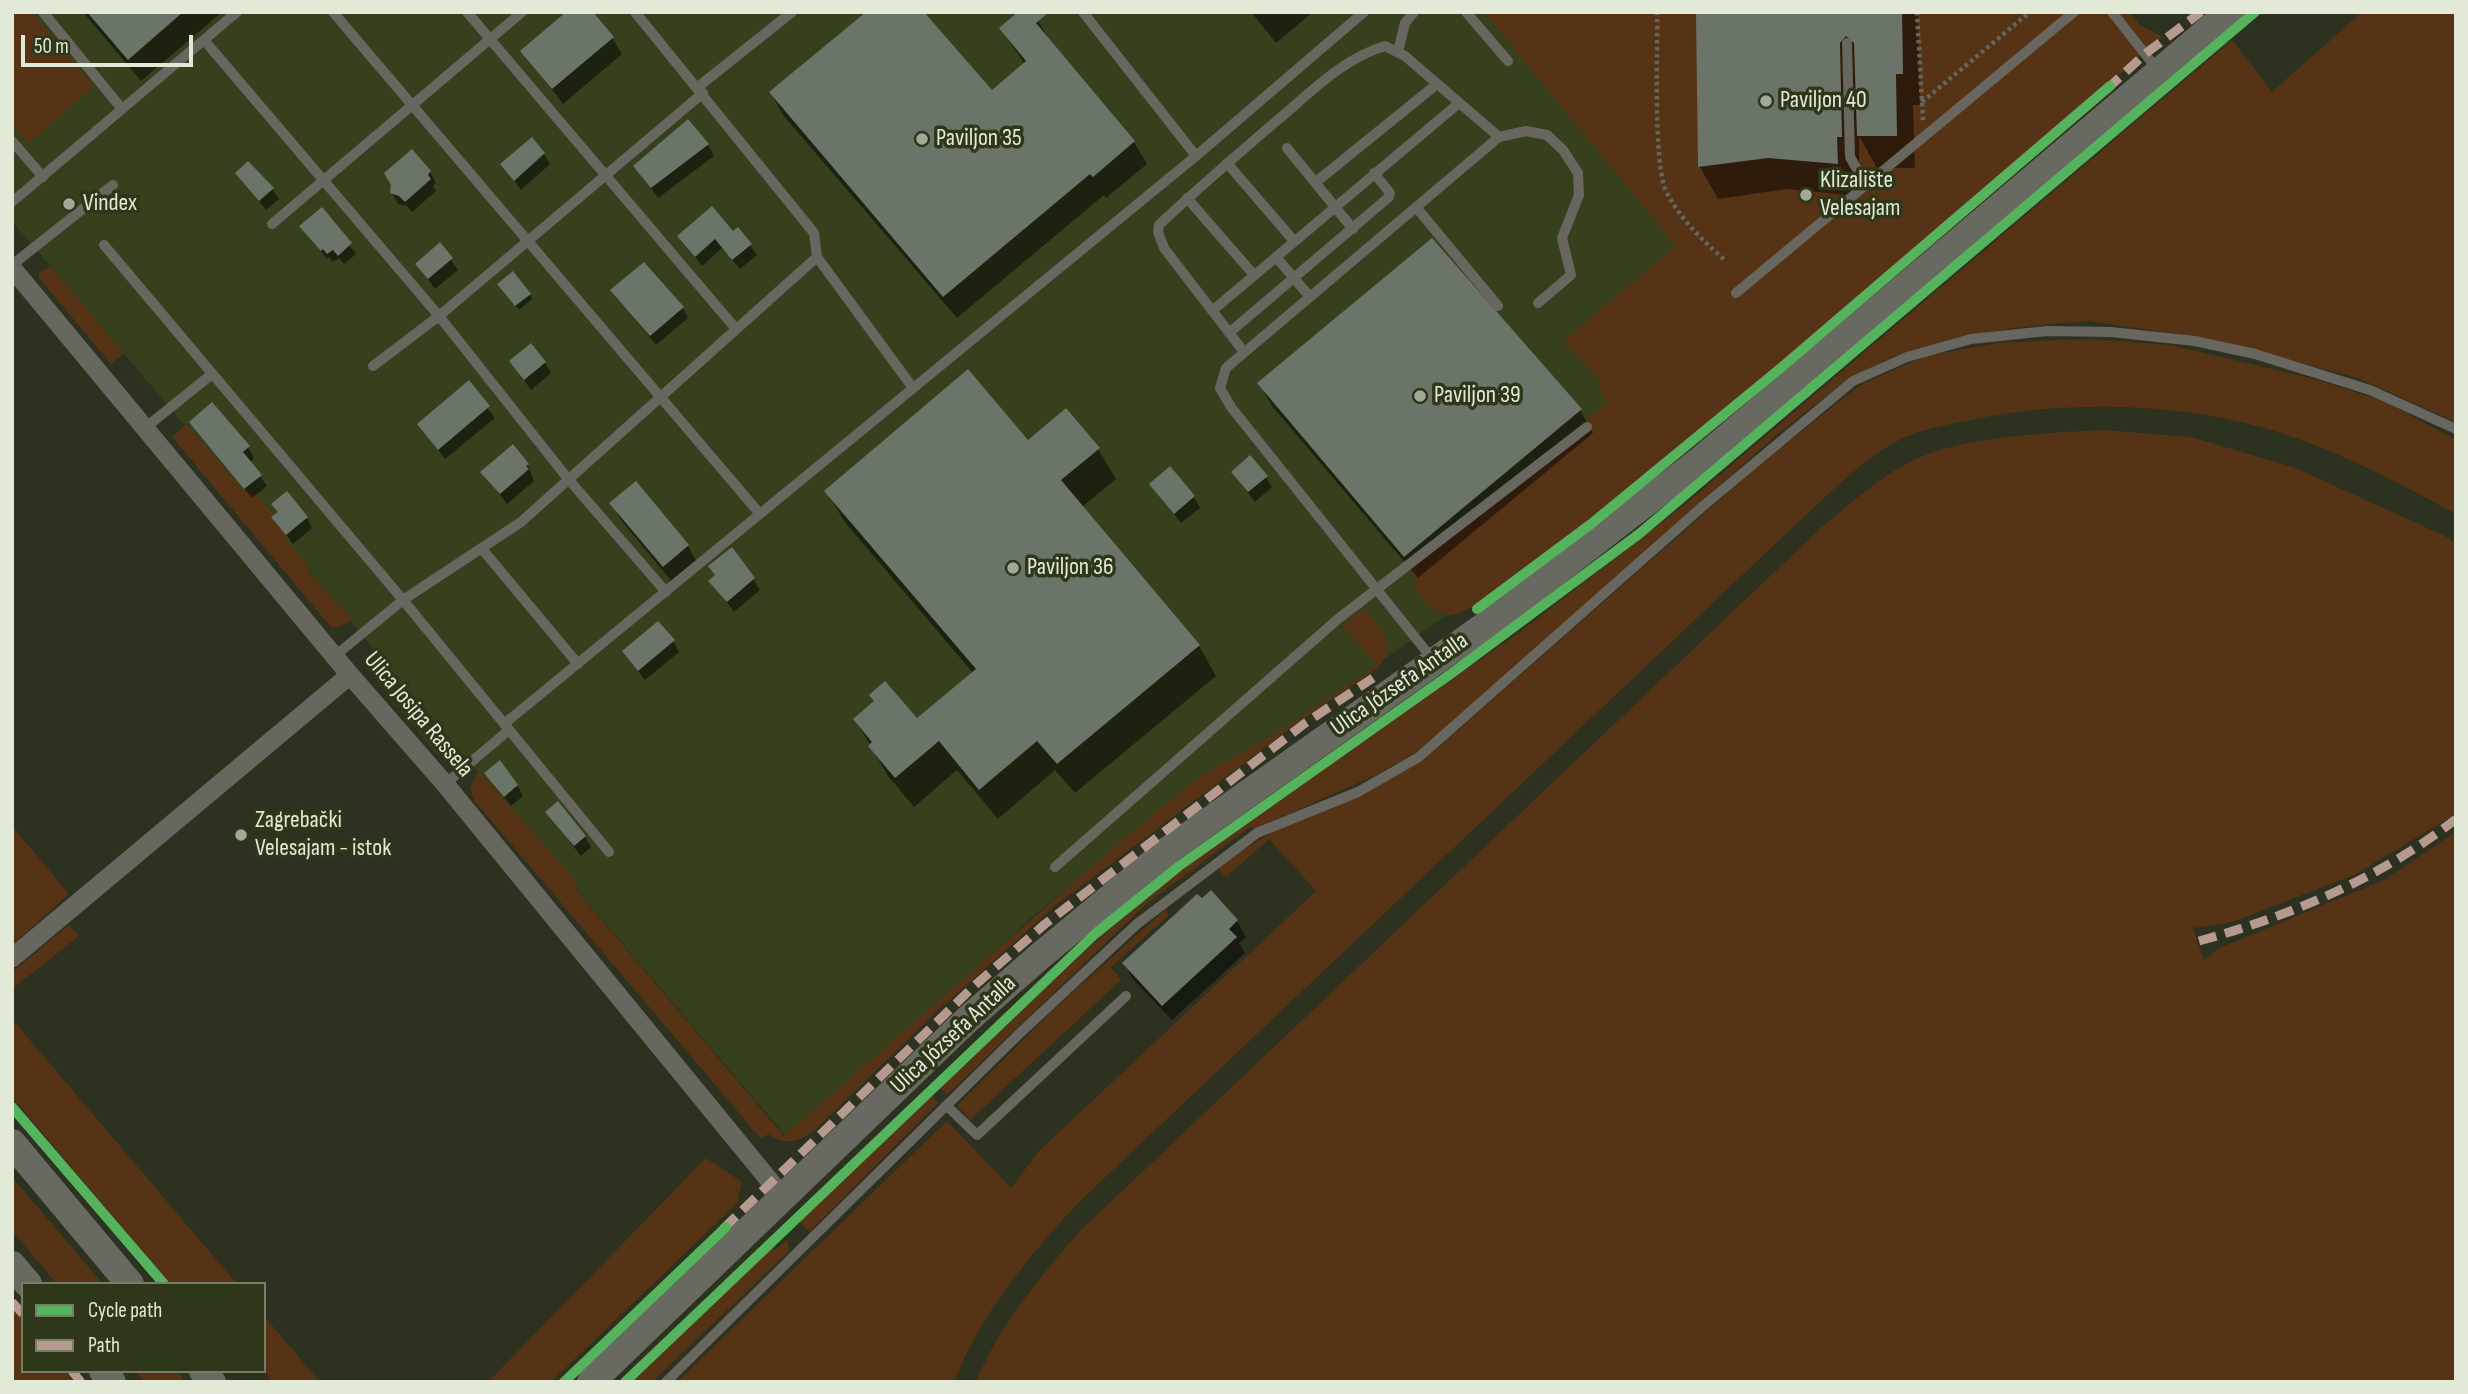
<!DOCTYPE html>
<meta charset="utf-8">
<style>
body{margin:0}
#map{position:relative;width:2468px;height:1394px;overflow:hidden;background:#2c3120;font-family:"Sofia Sans Condensed",sans-serif}
canvas{display:block}
.frame{position:absolute;inset:0;border:14px solid #e3e9d7;pointer-events:none}
.legend{position:absolute;left:21px;top:1282px;width:245px;height:91px;box-sizing:border-box;background:#2f371a;border:2px solid #777e66;margin:0;padding:9px 12px;list-style:none;font-size:21px;color:#e3e9d7}
.legend li{display:flex;align-items:center;gap:14px;height:35px}
.legend b{width:35px;border:2px solid #777e66}
.scale{position:absolute;left:21px;top:35px;width:172px;height:32px;box-sizing:border-box;border:4px solid #e3e9d7;border-top:0;padding-left:9px;font-size:21px;line-height:24px;white-space:nowrap;color:#e3e9d7;-webkit-text-stroke:5px #2f371a;paint-order:stroke}
</style>
<div id="map">
<canvas width="2468" height="1394"></canvas>
<div class="frame"></div>
<ul class="legend">
<li><b style="height:9px;background:#56b35d"></b>Cycle path</li>
<li><b style="height:9px;background:#b69a8f"></b>Path</li>
</ul>
<div class="scale">50 m</div>
</div>
<script>
const context = document.querySelector('canvas').getContext('2d');
context.lineJoin = 'round';
function fill(path, color) {
  context.fillStyle = color;
  context.fill(path, 'evenodd');
}
function stroke(path, color, width, dash) {
  context.strokeStyle = color;
  context.lineWidth = width;
  context.lineCap = dash ? 'butt' : 'round';
  context.setLineDash(dash || []);
  context.stroke(path);
}
function write(font, color, halo, rows, align = 'center') {
  context.font = font + ' "Sofia Sans Condensed",sans-serif';
  context.lineWidth = 7;
  context.setLineDash([]);
  context.textBaseline = 'middle';
  context.strokeStyle = halo;
  context.fillStyle = color;
  for (const [text, x, y, turn = 0] of rows) {
    context.save();
    context.translate(x, y);
    context.rotate((+turn || 0) * Math.PI / 180);
    context.textAlign = isNaN(turn) ? turn : align;
    if (halo) context.strokeText(text, 0, 0);
    context.fillText(text, 0, 0);
    context.restore();
  }
}
fill(new Path2D(`
 M 12,12 L 2129,12 L 2140,25 L 2154,33 L 1448,614 L 1111,854 L 1039,911 L 788,1139 L 12,221 Z`), '#36401d');
fill(new Path2D(`
 M 12,12 L 32,12 L 94,87 L 28,143 L 12,124 Z
 M 1484,12 L 2129,12 L 2140,25 L 2163,37 C 1981,197 1794,356 1605,508 C 1576,531 1481,611 1450,616 C 1433,611 1422,600 1414,585 L 1416,577 L 1410,569 L 1608,401 L 1597,388 L 1601,383 L 1564,340 L 1676,246 Z
 M 2362,12 L 2456,12 L 2456,422 L 2358,378 L 2212,339 L 2088,321 L 2019,327 L 1962,337 L 1894,356 L 1850,378 L 1781,431 L 1420,750 L 1376,775 L 1257,828 L 1250,827 L 1145,905 L 947,1095 L 939,1087 L 1104,934 L 1193,861 L 1521,631 L 1683,506 L 2232,40 L 2272,92 Z
 M 50,266 L 124,353 L 111,364 L 39,278 L 39,273 Z
 M 2087,339 L 2170,345 L 2310,378 L 2384,401 L 2456,440 L 2456,514 C 2388,477 2316,439 2241,422 C 2158,403 2064,402 1981,418 C 1951,424 1917,429 1890,445 C 1859,464 1834,489 1808,513 L 1078,1203 C 1029,1256 981,1313 954,1382 L 677,1382 L 947,1121 L 1011,1188 L 1039,1151 L 1316,891 L 1269,839 L 1226,877 L 1217,868 C 1280,820 1356,797 1425,759 L 1756,468 L 1860,385 L 1926,356 L 1998,343 Z
 M 186,424 L 246,493 L 251,489 L 290,532 L 284,537 L 307,564 L 309,573 L 352,620 L 338,627 L 331,627 L 172,437 Z
 M 2103,430 L 2191,437 L 2293,467 L 2445,536 L 2456,544 L 2456,814 L 2354,875 L 2232,922 L 2193,928 L 2204,960 L 2217,949 L 2384,880 L 2456,832 L 2456,1382 L 976,1382 C 1000,1324 1039,1278 1079,1232 L 1823,526 C 1852,503 1880,476 1914,460 C 1964,436 2048,433 2103,430 Z
 M 1364,609 C 1382,630 1398,642 1378,668 L 1303,719 L 1056,905 L 934,1014 L 815,1130 C 799,1142 785,1146 768,1134 L 761,1139 L 474,800 L 470,788 L 478,772 L 482,774 L 578,884 L 575,888 L 784,1136 L 1120,842 L 1196,779 L 1282,730 L 1377,665 L 1342,626 Z
 M 386,664 L 460,752 L 456,756 L 437,754 L 373,676 Z
 M 12,826 L 69,894 L 12,945 Z
 M 1166,909 L 1168,916 L 1111,967 L 1121,980 L 970,1120 L 957,1106 L 1053,1010 Z
 M 69,925 L 79,936 L 12,989 L 12,972 Z
 M 12,1019 L 237,1284 L 170,1284 L 12,1097 Z
 M 931,1094 L 938,1103 L 809,1232 L 798,1220 Z
 M 706,1158 L 742,1182 L 737,1203 L 551,1382 L 488,1382 Z
 M 12,1177 L 103,1284 L 57,1284 L 12,1231 Z
 M 787,1240 L 789,1251 L 652,1382 L 633,1382 L 771,1247 L 775,1250 Z
 M 12,1306 L 23,1319 L 23,1371 L 67,1371 L 76,1382 L 12,1382 Z
 M 264,1316 L 320,1382 L 271,1382 L 264,1369 Z
 M 135,1371 L 177,1371 L 186,1382 L 145,1382 Z`), '#573316');
fill(new Path2D(`
 M 83,12 L 222,12 L 141,81 Z
 M 1033,12 L 1051,43 L 1134,142 L 1147,164 L 1106,198 L 1104,195 L 957,318 L 783,115 L 771,93 L 992,92 L 1025,64 L 1001,29 Z
 M 1251,12 L 1313,12 L 1276,43 Z
 M 1698,12 L 1918,12 L 1920,105 L 1913,105 L 1915,168 L 1877,168 L 1859,136 L 1859,168 L 1854,169 L 1856,196 L 1787,189 L 1718,199 L 1700,167 Z
 M 612,38 L 622,54 L 563,104 L 522,51 Z
 M 708,145 L 714,156 L 658,198 L 636,167 Z
 M 544,154 L 550,164 L 521,190 L 502,164 Z
 M 430,172 L 436,183 L 433,186 L 436,191 L 412,212 L 407,206 L 398,204 L 392,193 Z
 M 237,173 L 272,189 L 279,199 L 266,210 Z
 M 321,209 L 356,254 L 344,264 L 339,258 L 333,262 L 329,257 L 327,259 L 301,226 Z
 M 733,233 L 750,245 L 757,255 L 740,269 L 722,248 L 702,266 L 679,236 Z
 M 440,245 L 458,270 L 435,289 L 417,264 Z
 M 502,289 L 530,295 L 532,299 L 519,310 Z
 M 612,290 L 683,308 L 688,318 L 656,345 Z
 M 511,362 L 545,363 L 551,373 L 531,390 Z
 M 468,383 L 495,418 L 445,459 L 419,424 Z
 M 1260,384 L 1580,410 L 1593,433 L 1418,578 L 1272,406 Z
 M 191,422 L 248,447 L 254,458 L 250,462 L 267,486 L 252,498 Z
 M 1028,443 L 1098,449 L 1116,479 L 1082,507 L 1199,646 L 1216,676 L 1075,793 L 1055,770 L 998,819 L 957,770 L 914,807 L 888,776 L 855,719 L 916,720 L 973,673 L 844,521 L 827,491 Z
 M 528,465 L 534,481 L 507,504 L 483,472 Z
 M 1233,473 L 1266,477 L 1272,487 L 1255,502 Z
 M 1151,484 L 1194,497 L 1200,508 L 1181,523 Z
 M 612,504 L 688,546 L 697,562 L 673,583 L 621,520 Z
 M 274,505 L 307,518 L 312,528 L 293,544 L 274,518 L 279,514 Z
 M 710,567 L 751,576 L 760,590 L 734,612 L 711,581 L 716,577 Z
 M 673,641 L 679,652 L 645,680 L 624,652 Z
 M 486,774 L 517,785 L 523,796 L 511,806 Z
 M 547,813 L 585,837 L 591,847 L 581,856 Z
 M 1211,892 L 1237,921 L 1246,937 L 1239,943 L 1245,953 L 1172,1020 L 1133,979 L 1124,964 Z`), '#0007');
fill(new Path2D(`
 M 87,12 L 183,12 L 128,60 Z
 M 566,12 L 593,12 L 614,37 L 552,89 L 520,51 Z
 M 866,12 L 924,12 L 992,90 L 1026,61 L 999,28 L 1018,12 L 1049,12 L 1036,23 L 1135,141 L 1093,177 L 1090,174 L 943,297 L 769,92 Z
 M 1696,12 L 1902,12 L 1903,74 L 1896,74 L 1897,136 L 1857,136 L 1854,43 L 1846,36 L 1840,43 L 1842,137 L 1837,137 L 1838,164 L 1768,158 L 1698,167 Z
 M 688,119 L 709,144 L 651,188 L 633,166 Z
 M 532,137 L 545,153 L 514,181 L 500,164 Z
 M 412,149 L 431,171 L 428,175 L 431,179 L 405,202 L 399,196 L 390,193 L 391,185 L 384,173 Z
 M 248,161 L 274,188 L 259,201 L 235,173 Z
 M 712,206 L 733,231 L 738,227 L 752,244 L 732,260 L 715,239 L 695,257 L 677,236 Z
 M 322,207 L 352,243 L 338,256 L 333,250 L 327,254 L 323,249 L 321,251 L 299,226 Z
 M 1432,238 L 1582,409 L 1404,557 L 1257,383 Z
 M 440,242 L 453,258 L 428,279 L 415,264 Z
 M 644,262 L 684,307 L 650,336 L 610,290 Z
 M 513,271 L 531,294 L 515,306 L 497,284 Z
 M 531,343 L 546,362 L 524,380 L 509,361 Z
 M 968,369 L 1028,440 L 1066,408 L 1100,448 L 1061,480 L 1200,645 L 1057,764 L 1037,741 L 979,790 L 939,741 L 895,778 L 868,746 L 872,742 L 853,719 L 874,701 L 869,695 L 885,681 L 917,718 L 976,669 L 824,491 Z
 M 469,380 L 490,406 L 438,450 L 417,424 Z
 M 212,402 L 250,446 L 243,452 L 262,475 L 244,489 L 189,422 Z
 M 513,444 L 529,464 L 526,466 L 529,469 L 500,494 L 480,472 Z
 M 1250,455 L 1268,476 L 1248,492 L 1231,472 Z
 M 1170,466 L 1195,496 L 1174,514 L 1149,484 Z
 M 636,481 L 689,545 L 663,567 L 609,503 Z
 M 287,491 L 308,517 L 286,535 L 271,517 L 278,512 L 271,504 Z
 M 732,547 L 755,578 L 727,602 L 708,581 L 715,575 L 708,566 Z
 M 658,621 L 675,640 L 638,671 L 622,651 Z
 M 500,760 L 518,785 L 504,797 L 484,773 Z
 M 558,801 L 586,836 L 574,846 L 545,812 Z
 M 1211,890 L 1238,920 L 1229,929 L 1237,937 L 1162,1006 L 1122,963 L 1197,894 L 1202,898 Z`), '#6b7468');
stroke(new Path2D(`
 M 1657,12 C 1658,50 1653,163 1666,191 C 1679,218 1704,242 1726,261
 M 1917,12 L 1923,120
 M 1922,102 L 2030,12`), '#64655c', 4.5, [3.5, 3.5]);
stroke(new Path2D(`
 M 43,12 L 122,109
 M 333,12 L 760,514
 M 467,12 L 736,329
 M 635,12 L 814,233 L 817,257 L 913,388
 M 1083,12 L 1196,156 L 1364,12
 M 1466,12 L 1508,61
 M 2112,12 L 2157,69
 M 204,40 L 439,316 L 569,480 L 666,592
 M 1847,43 L 1850,157 L 1866,185
 M 1398,52 L 1405,23 L 1414,12
 M 698,87 L 792,12
 M 12,141 L 43,177
 M 1287,148 L 1353,229
 M 1227,163 L 1294,241
 M 1316,182 L 1437,84
 M 1187,198 L 1254,275
 M 12,202 L 237,12
 M 1416,207 L 1498,306
 M 272,224 L 522,12
 M 104,245 L 403,600 L 609,852
 M 1276,257 L 1310,297
 M 12,265 L 113,185
 M 1736,293 L 2074,12
 M 1212,311 L 1459,103
 M 1229,333 L 1389,197 L 1390,193 L 1374,173
 M 1244,352 L 1164,248 L 1158,232 L 1159,225 C 1198,188 1239,153 1280,118 C 1312,91 1344,58 1385,46 L 1405,56 L 1499,137
 M 373,366 L 439,316 L 703,93
 M 145,428 L 212,374
 M 482,549 L 578,664
 M 336,655 L 403,600 L 521,522 L 817,257
 M 1434,661 L 1231,407 L 1220,388 L 1226,368 L 1499,137 L 1526,131 L 1547,135 L 1563,150 L 1578,173 L 1579,195 L 1562,238 L 1571,275 L 1538,303
 M 504,724 L 1196,156
 M 445,784 L 509,730
 M 1055,867 L 1338,619 L 1587,427
 M 947,1106 L 977,1135 L 1126,996
 M 666,1382 L 1020,1033 L 1137,924 L 1257,833 L 1358,792 L 1419,757 L 1702,507 L 1853,381 L 1907,357 L 1971,339 L 2047,331 L 2111,332 L 2195,341 L 2255,354 L 2370,390 L 2456,429`), '#68675f', 10);
stroke(new Path2D(`
 M 12,268 L 350,675 L 445,784 L 783,1197
 M 12,958 L 350,675`), '#68675f', 19);
stroke(new Path2D(`
 M 12,1143 L 130,1284
 M 12,1265 L 28,1284
 M 103,1371 L 112,1382
 M 203,1371 L 212,1382
 M 591,1382 L 968,1019 L 1040,956 L 1167,851 L 1503,613 L 1702,459 L 2230,12`), '#686960', 28);
stroke(new Path2D(`
 M 2106,90 L 2145,54 L 2201,12
 M 2199,941 C 2290,916 2381,878 2456,819
 M 723,1229 L 973,987 L 1045,924 L 1304,724 L 1373,678
 M 12,1302 L 23,1314
 M 72,1371 L 81,1382`), '#b69a8f', 9, [18, 9]);
stroke(new Path2D(`
 M 1477,609 L 1591,524 L 1782,367 L 2110,86
 M 12,1107 L 164,1284
 M 564,1382 L 726,1227
 M 625,1382 L 1095,934 L 1179,866 L 1452,673 L 1639,534 L 2255,12`), '#56b35d', 10);
for (const [x, y, r, color] of [
 [1766,101,7,"#a3a997"],
 [922,139,7,"#a3a997"],
 [1806,195,7,"#a3a997"],
 [69,204,7,"#a3a997"],
 [1420,396,7,"#a3a997"],
 [1013,568,7,"#a3a997"],
 [241,835,7,"#a3a997"]
]) {
  const dot = new Path2D();
  dot.arc(x, y, r, 0, 2 * Math.PI);
  context.fillStyle = color;
  context.fill(dot);
  stroke(dot, '#2f371a', 2.5);
}
write('24px', '#e3e9d7', '#2f371a', [
 ["Paviljon 40",1780,101],
 ["Paviljon 35",936,139],
 ["Klizalište",1820,181],
 ["Velesajam",1820,209],
 ["Vindex",83,204],
 ["Paviljon 39",1434,396],
 ["Paviljon 36",1027,568],
 ["Zagrebački",255,821],
 ["Velesajam - istok",255,849]
], 'left');
write('24px', '#e3e9d7', '#2f371a', [
 ["Ulica Józsefa Antalla",1400,685,-35],
 ["Ulica Josipa Rassela",418,715,50],
 ["Ulica Józsefa Antalla",954,1035,-43]
]);
</script>
